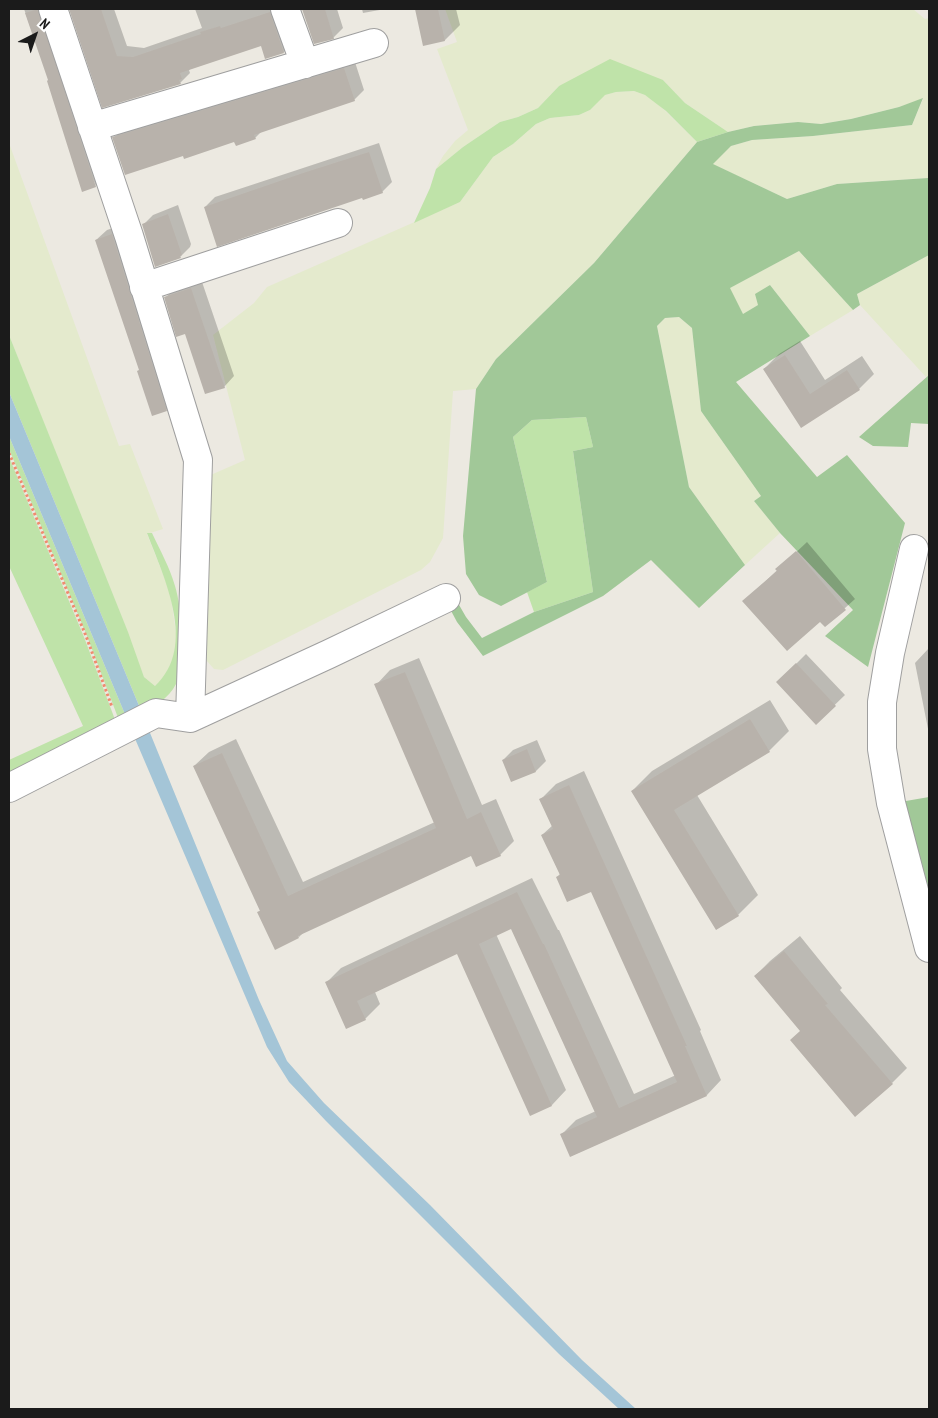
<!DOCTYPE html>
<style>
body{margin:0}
#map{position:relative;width:938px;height:1418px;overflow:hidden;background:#ece9e1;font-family:"PT Sans Narrow",sans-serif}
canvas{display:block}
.frame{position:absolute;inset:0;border:10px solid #1b1b1b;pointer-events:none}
.north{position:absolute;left:10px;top:10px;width:50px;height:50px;-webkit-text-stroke:4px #fff;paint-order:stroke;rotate:41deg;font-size:14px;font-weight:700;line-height:20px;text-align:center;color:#1b1b1b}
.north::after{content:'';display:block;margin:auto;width:18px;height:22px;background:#1b1b1b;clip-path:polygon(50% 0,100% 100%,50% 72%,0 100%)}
</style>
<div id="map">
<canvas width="938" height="1418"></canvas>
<div class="frame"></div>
<div class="north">N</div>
</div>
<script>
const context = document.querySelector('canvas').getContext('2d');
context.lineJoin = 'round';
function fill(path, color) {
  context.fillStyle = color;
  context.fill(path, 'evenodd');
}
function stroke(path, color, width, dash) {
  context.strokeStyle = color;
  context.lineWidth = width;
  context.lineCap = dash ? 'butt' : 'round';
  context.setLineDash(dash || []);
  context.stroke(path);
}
fill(new Path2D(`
 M 445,9 L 913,9 L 925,19 L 929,18 L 928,178 L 837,184 L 787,199 L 712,164 L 731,146 L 752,140 L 813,136 L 912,125 L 923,99 L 899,107 L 851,119 L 821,124 L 798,122 L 754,126 L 728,132 L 685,103 L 663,80 L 559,86 L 538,108 L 518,117 L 500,122 L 463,147 L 436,169 L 443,156 L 455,141 L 468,130 L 437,49 L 457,42 Z
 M 634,91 L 645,95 L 654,100 L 697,142 L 594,263 L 496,359 L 476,389 L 453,391 L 443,538 L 430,562 L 421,570 L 223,670 L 214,669 L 206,660 L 200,648 L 206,477 L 245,460 L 213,335 L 254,303 L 267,287 L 460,202 L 493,157 L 513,144 L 536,124 L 550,118 L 579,115 L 590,110 L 604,95 L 616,92 Z
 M 9,143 L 119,446 L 130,444 L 163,529 L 147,534 L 170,592 L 177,640 L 172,662 L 165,676 L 155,686 L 144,677 L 9,335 Z
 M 799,251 L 853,310 L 810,336 L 770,285 L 758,305 L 743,315 L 729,288 Z
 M 929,255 L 929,375 L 926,377 L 860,305 L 857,294 Z
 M 679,317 L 692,328 L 701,411 L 761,496 L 754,501 L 780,533 L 745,565 L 689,487 L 657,326 L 665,318 Z`), '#e4eacd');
fill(new Path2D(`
 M 610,59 L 663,80 L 685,103 L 728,132 L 697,142 L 666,111 L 645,95 L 634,91 L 616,92 L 605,95 L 590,110 L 579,115 L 550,118 L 536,124 L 513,144 L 493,157 L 460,202 L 414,223 L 430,188 L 436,169 L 463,147 L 500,122 L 518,117 L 538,108 L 559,86 Z
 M 9,335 L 128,632 L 144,677 L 155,686 C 198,646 164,578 147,533 L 152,533 C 160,550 170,568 175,586 C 182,608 186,662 176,684 C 169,698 155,706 142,713 L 9,392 Z
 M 586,417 L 593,447 L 573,451 L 593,592 L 534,612 L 527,592 L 547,582 L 513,437 L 532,420 Z
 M 9,436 L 127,719 L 120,723 L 87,636 L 9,449 Z
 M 9,457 L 84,637 L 117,725 L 9,781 L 9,760 L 83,726 L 9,566 Z`), '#bfe3a9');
fill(new Path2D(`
 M 923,98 L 912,125 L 813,136 L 752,140 L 731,146 L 713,164 L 787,199 L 837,184 L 928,178 L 929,174 L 929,255 L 857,294 L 860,305 L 853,310 L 799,251 L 730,288 L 743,314 L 758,305 L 755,294 L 770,285 L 810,336 L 736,382 L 817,477 L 847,455 L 905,523 L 868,667 L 825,636 L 853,610 L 780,533 L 754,501 L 761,496 L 701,411 L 692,328 L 679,317 L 665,318 L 657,326 L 689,487 L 745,565 L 699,608 L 651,560 L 603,596 L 483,656 L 457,622 L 440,590 L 447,584 L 466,617 L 482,638 L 534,612 L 593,592 L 573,451 L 593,447 L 586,417 L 532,420 L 513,437 L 547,582 L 501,606 L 479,595 L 466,574 L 463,536 L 476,389 L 496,359 L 594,263 L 697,142 L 728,132 L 754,126 L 798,122 L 821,124 L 851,119 L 899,107 Z
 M 929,375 L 929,424 L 911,423 L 908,447 L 873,446 L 859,437 Z
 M 929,797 L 929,914 L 900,802 Z`), '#a1c898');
fill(new Path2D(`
 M 9,392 L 142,713 L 127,719 L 9,436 Z
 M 148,728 L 259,1000 L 287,1061 L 324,1103 L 430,1205 L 582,1360 L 636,1409 L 619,1409 L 559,1354 L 326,1121 L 289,1082 L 267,1047 L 133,734 Z`), '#a4c5d7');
fill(new Path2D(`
 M 24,9 L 50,9 L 106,176 L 96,186 L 49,80 Z
 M 71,9 L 114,9 L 127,46 L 144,48 L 202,28 L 195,9 L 282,9 L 294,42 L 284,52 L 266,58 L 261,44 L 192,67 L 189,70 L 190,73 L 180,83 L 103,106 Z
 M 303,9 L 337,9 L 343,28 L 333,38 L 315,43 Z
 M 362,9 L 385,9 L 363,13 Z
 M 416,9 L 456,9 L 460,25 L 445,40 L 424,44 Z
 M 354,59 L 364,90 L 354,100 L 262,131 L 255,138 L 235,140 L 183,154 L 114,138 L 124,127 Z
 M 379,143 L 392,182 L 382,192 L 363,196 L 205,207 L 215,197 Z
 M 178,205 L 191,244 L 190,247 L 180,257 L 143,225 L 153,215 Z
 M 122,225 L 176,400 L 166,410 L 140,370 L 96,240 L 107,230 Z
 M 201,279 L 234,376 L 224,387 L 186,332 L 166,297 L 176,287 Z
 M 800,341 L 825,380 L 862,356 L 874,374 L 859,389 L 801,426 L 764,369 L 779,354 Z
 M 807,542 L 855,599 L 825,626 L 820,620 L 754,592 Z
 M 929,648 L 929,734 L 915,663 Z
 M 806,654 L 845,695 L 816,723 L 778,682 Z
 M 419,658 L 482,805 L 496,799 L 514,841 L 500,855 L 472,855 L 304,932 L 299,937 L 258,912 L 261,910 L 194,766 L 209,752 L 236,739 L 303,882 L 435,822 L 376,685 L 390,670 Z
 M 770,700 L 789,731 L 769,751 L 697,795 L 758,895 L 738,915 L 632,791 L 652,771 Z
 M 537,740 L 546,761 L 536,771 L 512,781 L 503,760 L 513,750 Z
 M 584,771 L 701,1030 L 700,1031 L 721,1080 L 707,1095 L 571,1156 L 561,1135 L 576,1120 L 596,1111 L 512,927 L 496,934 L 566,1090 L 552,1105 L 531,1114 L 458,952 L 375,992 L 380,1004 L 365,1019 L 326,983 L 341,968 L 532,878 L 558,930 L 559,930 L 634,1094 L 676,1075 L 592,890 L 557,877 L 560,874 L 542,835 L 553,825 L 541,799 L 556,784 Z
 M 800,936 L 842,988 L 840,990 L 907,1068 L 892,1083 L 801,1031 L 755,976 L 770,961 Z`), '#0003');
fill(new Path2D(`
 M 38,9 L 96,187 L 82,192 L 47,81 L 48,80 L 25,13 Z
 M 69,9 L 101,9 L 117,56 L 133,57 L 201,34 L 200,32 L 220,26 L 221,28 L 270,12 L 284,53 L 265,59 L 261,46 L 180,73 L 182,79 L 179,80 L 181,84 L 102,108 Z
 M 302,9 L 325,9 L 334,39 L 314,44 Z
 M 415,9 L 438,9 L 445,41 L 423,46 Z
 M 344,68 L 355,101 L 254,135 L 256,139 L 236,146 L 234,142 L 184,159 L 183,156 L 125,175 L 112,137 Z
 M 369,152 L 383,193 L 363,200 L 362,198 L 217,247 L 204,207 L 303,173 Z
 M 168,214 L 182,255 L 180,256 L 181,258 L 155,267 L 142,224 Z
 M 112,234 L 167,411 L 152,416 L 137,371 L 139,370 L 95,240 Z
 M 191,288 L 225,388 L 205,394 L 185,334 L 176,337 L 164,297 Z
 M 785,355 L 810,394 L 847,370 L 860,390 L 801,428 L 763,369 Z
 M 796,551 L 846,610 L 825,627 L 820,622 L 787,651 L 742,601 L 777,571 L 775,569 Z
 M 796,663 L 836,706 L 816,725 L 776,682 Z
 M 405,672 L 467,819 L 481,812 L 501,856 L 476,867 L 471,856 L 298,936 L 299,938 L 275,950 L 257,912 L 260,911 L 193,766 L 222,753 L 288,896 L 436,828 L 374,684 Z
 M 750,719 L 770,752 L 674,810 L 739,916 L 716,930 L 631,791 Z
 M 527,749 L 536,772 L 511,782 L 502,760 Z
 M 569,785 L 687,1046 L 685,1046 L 707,1096 L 570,1157 L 560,1134 L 597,1117 L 511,929 L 479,944 L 552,1106 L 530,1116 L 457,954 L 357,1001 L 366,1020 L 346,1029 L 325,982 L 517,892 L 543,944 L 544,944 L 619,1108 L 677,1082 L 591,892 L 567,902 L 556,877 L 560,875 L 541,835 L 553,829 L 539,799 Z
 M 784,951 L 828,1004 L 825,1005 L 893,1084 L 855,1117 L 790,1040 L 800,1031 L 754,976 Z`), '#b8b2ab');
const minor = new Path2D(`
 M 53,9 L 129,236 L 198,460 L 190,718
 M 285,9 L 305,64
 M 92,127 L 374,43
 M 144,287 L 338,223
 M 914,549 L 890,653 L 882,702 L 882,749 L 891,803 L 929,948
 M 9,788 L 156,713 L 190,718 L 329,654 L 446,598`);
stroke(minor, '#9f9f9f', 30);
stroke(new Path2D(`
 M 9,453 L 86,636 L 112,707`), '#ef8b6f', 3, [2.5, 2.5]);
stroke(minor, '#fff', 28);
</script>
